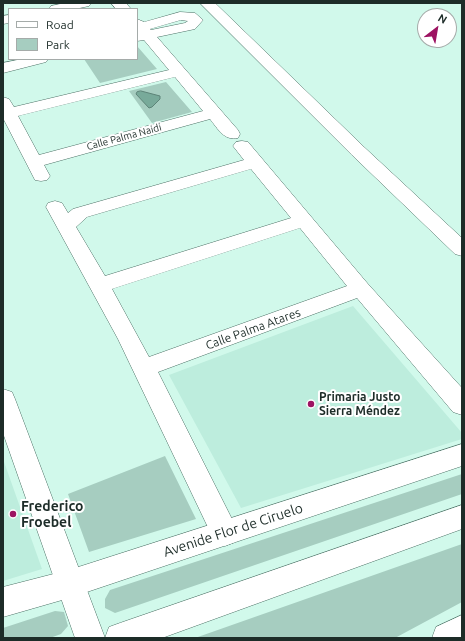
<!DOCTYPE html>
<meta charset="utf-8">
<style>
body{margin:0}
#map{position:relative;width:465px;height:641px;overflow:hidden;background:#d1f9eb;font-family:Ubuntu,sans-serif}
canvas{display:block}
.frame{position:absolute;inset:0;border:4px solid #1d2c28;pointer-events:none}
.legend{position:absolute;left:8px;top:8px;width:130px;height:52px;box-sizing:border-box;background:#fff;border:1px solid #a5aba9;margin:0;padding:5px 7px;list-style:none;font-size:12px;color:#1d2c28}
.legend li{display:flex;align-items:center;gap:8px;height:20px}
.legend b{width:20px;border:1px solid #a5aba9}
.north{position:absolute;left:417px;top:8px;width:40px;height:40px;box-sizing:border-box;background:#fff;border:1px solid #a5aba9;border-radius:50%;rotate:31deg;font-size:11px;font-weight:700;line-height:16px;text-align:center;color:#1d2c28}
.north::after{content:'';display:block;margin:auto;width:14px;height:18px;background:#9d1362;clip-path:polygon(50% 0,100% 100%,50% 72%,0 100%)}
</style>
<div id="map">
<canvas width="465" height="641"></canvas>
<div class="frame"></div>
<ul class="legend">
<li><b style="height:5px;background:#fff"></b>Road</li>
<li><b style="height:11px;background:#a6cdc0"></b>Park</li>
</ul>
<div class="north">N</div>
</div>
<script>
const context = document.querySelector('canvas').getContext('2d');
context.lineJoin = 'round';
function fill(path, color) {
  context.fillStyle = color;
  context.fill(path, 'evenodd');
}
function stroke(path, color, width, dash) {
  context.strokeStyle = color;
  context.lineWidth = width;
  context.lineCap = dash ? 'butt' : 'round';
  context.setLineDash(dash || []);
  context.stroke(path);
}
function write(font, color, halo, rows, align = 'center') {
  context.font = font + ' Ubuntu,sans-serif';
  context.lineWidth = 4;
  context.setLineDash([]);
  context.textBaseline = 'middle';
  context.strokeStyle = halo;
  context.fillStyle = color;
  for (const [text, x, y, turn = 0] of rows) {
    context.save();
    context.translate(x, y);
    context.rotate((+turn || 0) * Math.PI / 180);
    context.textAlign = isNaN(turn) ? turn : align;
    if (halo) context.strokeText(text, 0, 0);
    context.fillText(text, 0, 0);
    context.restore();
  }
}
fill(new Path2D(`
 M 353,306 L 462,433 L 462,439 L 241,508 L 169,375 Z
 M 3,459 L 42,569 L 3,581 Z`), '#bdeddd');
fill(new Path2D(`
 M 137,46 L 157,69 L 100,83 L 84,59 L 137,59 Z
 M 166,82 L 192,112 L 152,123 L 129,91 Z
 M 165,456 L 196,519 L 89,552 L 68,494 Z
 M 462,474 L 462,494 L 115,613 L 105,608 L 105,599 L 110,590 Z
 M 462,544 L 462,602 L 395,638 L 195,638 Z
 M 55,611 L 64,612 L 68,626 L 61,634 L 50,638 L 3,638 L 3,628 Z`), '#a6cdc0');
const water = new Path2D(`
 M 141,91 L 160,96 L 160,99 L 152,107 L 149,108 L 136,94 L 137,92 Z`);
fill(water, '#78aa9a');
stroke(water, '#5d8478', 1);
const street = new Path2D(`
 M 65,3 L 91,3 L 89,6 L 75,9 L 49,9 L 51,6 Z
 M 111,3 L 126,3 L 131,9 L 116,9 Z
 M 200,3 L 215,3 L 364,147 L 462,238 L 462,256 L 455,254 L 352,155 Z
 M 180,12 L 195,13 L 203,20 L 195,29 L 157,37 L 238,130 L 240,134 L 238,138 C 224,141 218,129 210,119 L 44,165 L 50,176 L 47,180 L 41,181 L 35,180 L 3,118 L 3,97 L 9,99 L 14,107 L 169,70 L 144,40 L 137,41 L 137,19 L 144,22 ZM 181,20 L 188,21 L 185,23 L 151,30 L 150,29 ZM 175,77 L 203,111 L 39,155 L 18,116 Z
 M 9,15 L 9,23 L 3,24 L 3,16 Z
 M 22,59 L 48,59 L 46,62 L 3,73 L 3,63 Z
 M 242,141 L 248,142 L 368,284 L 462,388 L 462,415 L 453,412 L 357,298 L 158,372 L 239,533 L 235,542 L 225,546 L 215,542 L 118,339 L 46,207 L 48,203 L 55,201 L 62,203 L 68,213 L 73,209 L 244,160 L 233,146 L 236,142 ZM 251,169 L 291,218 L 105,276 L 76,227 L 87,217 ZM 300,228 L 347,286 L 149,357 L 112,289 Z
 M 3,389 L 12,392 L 15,399 L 105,638 L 75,638 L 3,433 Z
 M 462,615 L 462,638 L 432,638 L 436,627 Z`);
const secondary = new Path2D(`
 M 462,444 L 462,466 L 69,598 L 3,617 L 3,587 L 69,570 Z
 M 462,505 L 462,529 L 162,638 L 105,638 L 109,627 L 120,623 Z`);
stroke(street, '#4d7166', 1);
stroke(secondary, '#4d7166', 1);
fill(street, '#fff');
fill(secondary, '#fff');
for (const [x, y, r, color] of [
 [311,404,4,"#9d1362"],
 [13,514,4,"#9d1362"]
]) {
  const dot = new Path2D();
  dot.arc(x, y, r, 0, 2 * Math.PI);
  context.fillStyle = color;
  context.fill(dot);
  stroke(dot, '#fff', 1.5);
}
write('10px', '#1d2c28', '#fff', [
 ["Calle Palma Naidi",124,137,-15]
]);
write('12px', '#1d2c28', '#fff', [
 ["Calle Palma Atares",253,329,-20]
]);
write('bold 12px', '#1d2c28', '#fff', [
 ["Primaria Justo",319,397],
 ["Sierra Méndez",319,411]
], 'left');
write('bold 14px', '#1d2c28', '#fff', [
 ["Frederico",21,506],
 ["Froebel",21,522]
], 'left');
write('14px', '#1d2c28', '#fff', [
 ["Avenide Flor de Ciruelo",233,530,-18]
]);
</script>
